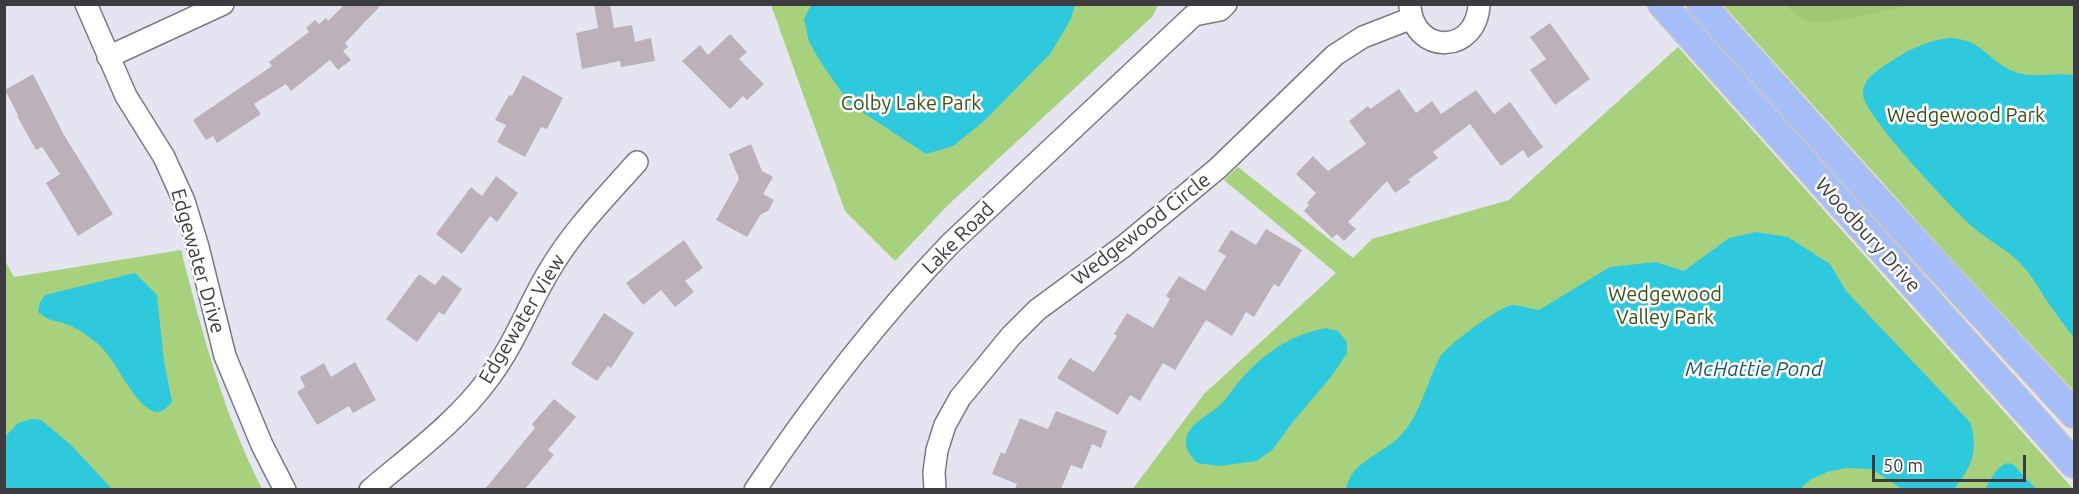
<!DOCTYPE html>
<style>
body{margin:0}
#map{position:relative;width:2079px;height:494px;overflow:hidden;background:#e5e5f1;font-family:Ubuntu,sans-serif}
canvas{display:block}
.frame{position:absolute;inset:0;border:6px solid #3b3b40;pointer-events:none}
.scale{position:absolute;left:1872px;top:455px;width:154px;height:27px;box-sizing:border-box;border:3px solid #3b3b40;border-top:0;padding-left:8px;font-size:18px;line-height:21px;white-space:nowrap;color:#3b3b40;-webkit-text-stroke:4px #fff;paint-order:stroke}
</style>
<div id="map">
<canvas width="2079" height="494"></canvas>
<div class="frame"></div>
<div class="scale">50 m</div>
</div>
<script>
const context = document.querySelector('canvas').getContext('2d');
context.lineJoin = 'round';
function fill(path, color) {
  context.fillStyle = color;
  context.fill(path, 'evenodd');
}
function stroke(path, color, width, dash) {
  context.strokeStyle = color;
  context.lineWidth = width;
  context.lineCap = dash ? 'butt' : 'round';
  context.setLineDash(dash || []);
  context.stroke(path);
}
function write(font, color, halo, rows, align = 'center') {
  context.font = font + ' Ubuntu,sans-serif';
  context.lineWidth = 5;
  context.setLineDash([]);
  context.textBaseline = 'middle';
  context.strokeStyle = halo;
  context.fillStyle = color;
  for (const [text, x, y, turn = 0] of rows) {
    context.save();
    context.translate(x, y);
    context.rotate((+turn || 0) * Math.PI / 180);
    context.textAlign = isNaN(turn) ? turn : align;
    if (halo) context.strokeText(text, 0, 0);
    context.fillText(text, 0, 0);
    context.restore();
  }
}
fill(new Path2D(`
 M 771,5 L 1158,5 L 1153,16 L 948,205 L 895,261 L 845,211 Z
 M 1723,5 L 2074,5 L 2074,391 L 1945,252 Z
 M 1678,47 L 2074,490 L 1132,490 L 1204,394 L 1336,273 L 1224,180 L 1238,167 L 1353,258 L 1372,239 L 1509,200 Z
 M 181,250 C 203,336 222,409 262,489 L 5,489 L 4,259 L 14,277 Z`), '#a7d17c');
fill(new Path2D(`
 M 1787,5 L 1910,5 C 1886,10 1830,26 1809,21 C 1799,19 1792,12 1787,5 Z`), '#9ec972');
fill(new Path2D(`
 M 811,5 L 811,4 L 1075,5 L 1071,19 L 1050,54 L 983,122 L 953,146 L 926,154 L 850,104 L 822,64 L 809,42 L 804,19 Z
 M 1950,38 C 1984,40 1987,61 2015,72 C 2035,79 2054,72 2074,75 L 2074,338 C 2065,326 2056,314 2047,301 C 2039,289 2032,275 2021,264 C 2007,249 1989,241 1974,228 C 1954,211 1864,115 1863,95 C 1862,80 1876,71 1887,64 C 1906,51 1927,40 1950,38 Z
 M 1756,232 L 1788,237 L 1830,264 L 1846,291 L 1970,422 C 1979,450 1972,467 1954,489 L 1902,489 L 1872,469 L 1846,468 L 1827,472 L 1810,480 L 1799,490 L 1346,489 C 1351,461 1382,455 1400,436 C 1420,416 1426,384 1439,359 C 1444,347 1499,307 1512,305 C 1520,305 1531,309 1539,310 L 1610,267 L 1656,262 L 1684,271 L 1729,238 Z
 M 135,273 L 157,295 L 164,361 L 172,402 C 166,409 159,416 149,409 C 128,395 118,362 98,344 C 91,338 80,330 71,326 C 57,319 52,324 38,312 L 40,302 L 45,295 Z
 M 1326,328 L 1338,331 L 1347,342 L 1347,353 L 1331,377 L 1291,424 L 1273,449 L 1257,461 L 1219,466 L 1197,463 C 1192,457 1186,451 1186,443 C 1185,425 1208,416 1219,406 C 1226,400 1231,391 1237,384 C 1261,355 1289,335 1326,328 Z
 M 31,419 L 41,420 L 70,444 L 112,489 L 5,489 L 5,437 L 18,423 Z
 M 2008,463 L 2014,465 L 2036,489 L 1985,489 C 1991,480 1996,466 2008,463 Z`), '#2fc9de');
fill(new Path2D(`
 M 345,4 L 382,4 L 345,43 L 348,47 L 343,51 L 351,60 L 338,70 L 330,60 L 291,91 L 286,84 L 254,104 L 261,114 L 217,143 L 213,136 L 206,140 L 193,120 L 272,66 L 269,62 L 309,32 L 306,28 L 315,20 L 319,24 L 326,18 L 328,21 Z
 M 594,4 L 610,4 L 614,28 L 632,25 L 635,42 L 651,38 L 655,61 L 621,67 L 620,61 L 582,69 L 576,33 L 598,28 Z
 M 1550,23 L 1590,79 L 1555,105 L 1530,70 L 1546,59 L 1530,37 Z
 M 730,34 L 747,52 L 739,59 L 764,84 L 747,100 L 743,96 L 730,109 L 682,61 L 700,45 L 708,55 Z
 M 33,74 L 64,135 L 113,214 L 78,236 L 46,183 L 60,174 L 42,147 L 36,150 L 17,116 L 18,115 L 5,90 Z
 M 523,75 L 563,98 L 547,129 L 541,127 L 525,157 L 497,142 L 506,125 L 495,120 L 509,95 L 512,96 Z
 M 1399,89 L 1416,113 L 1432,101 L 1441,114 L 1476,90 L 1494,114 L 1510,102 L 1543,147 L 1528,158 L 1523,150 L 1501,166 L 1470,124 L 1433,152 L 1438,158 L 1408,180 L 1411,182 L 1395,193 L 1387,181 L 1348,222 L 1356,229 L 1344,241 L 1337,234 L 1332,238 L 1304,211 L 1309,205 L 1307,203 L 1316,193 L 1296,174 L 1313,156 L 1328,171 L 1366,144 L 1349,121 L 1368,106 L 1370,109 Z
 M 751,144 L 762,171 L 773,177 L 763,194 L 774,200 L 768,211 L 761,214 L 747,237 L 716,220 L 739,179 L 729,154 Z
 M 496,176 L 518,193 L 497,222 L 490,216 L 462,254 L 436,234 L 471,187 L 482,196 Z
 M 1266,229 L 1302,250 L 1279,287 L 1274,284 L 1254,317 L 1246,312 L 1232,336 L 1206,320 L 1175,370 L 1163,363 L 1140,401 L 1130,395 L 1118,415 L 1057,378 L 1070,358 L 1094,372 L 1117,336 L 1114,334 L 1127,313 L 1153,328 L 1170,299 L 1166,296 L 1179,276 L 1205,291 L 1226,256 L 1218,251 L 1231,230 L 1256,245 Z
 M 684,240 L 703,268 L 685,281 L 694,292 L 675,307 L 661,290 L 643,305 L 626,283 Z
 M 419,274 L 435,285 L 443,275 L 462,289 L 444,315 L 439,312 L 417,342 L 386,319 Z
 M 604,313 L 634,333 L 611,368 L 608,366 L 597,381 L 571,364 Z
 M 355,362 L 376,400 L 353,413 L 349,406 L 317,425 L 297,392 L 305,387 L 300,377 L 324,363 L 331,377 Z
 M 554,399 L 576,417 L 548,450 L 554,455 L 525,489 L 485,489 L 535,428 L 532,424 Z
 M 1056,411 L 1107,431 L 1101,448 L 1092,444 L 1082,469 L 1071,465 L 1061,489 L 1015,489 L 1017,484 L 992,474 L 1001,452 L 1005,454 L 1020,418 L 1048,429 Z`), '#bcb1b8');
const minor = new Path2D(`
 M 86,4 L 126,96 L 164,157 L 184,201 L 198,247 L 225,356 L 262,445 L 285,490
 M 1410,7 C 1415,56 1477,54 1479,4
 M 108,57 L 223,4
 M 370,490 C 411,455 457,422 489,378 C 514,345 528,306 549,271 C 573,230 606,197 637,162
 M 755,490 C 814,402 877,320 950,244 L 1194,15 L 1220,10 L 1226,4
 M 935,490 L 934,472 L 937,450 L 945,425 L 960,398 L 1011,336 L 1037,310 L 1124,246 L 1218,168 L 1335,55 L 1363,37 L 1412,18`);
const major = new Path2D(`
 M 1662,4 L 2074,464
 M 1701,4 L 1867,189 L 2074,414`);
stroke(minor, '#797a84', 24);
stroke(major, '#c4c4c6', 30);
stroke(minor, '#fff', 21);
stroke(major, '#a5bef9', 27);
write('20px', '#385316', '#fff', [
 ["Colby Lake Park",911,103],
 ["Wedgewood Park",1966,115],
 ["Wedgewood",1665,294],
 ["Valley Park",1665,317]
]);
write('20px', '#3b3b40', '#fff', [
 ["Wedgewood Circle",1141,229,-38],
 ["Woodbury Drive",1868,235,48],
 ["Lake Road",958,238,-45],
 ["Edgewater Drive",198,261,74],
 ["Edgewater View",522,319,-59]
]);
write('italic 21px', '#1e5963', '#fff', [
 ["McHattie Pond",1754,369]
]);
</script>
